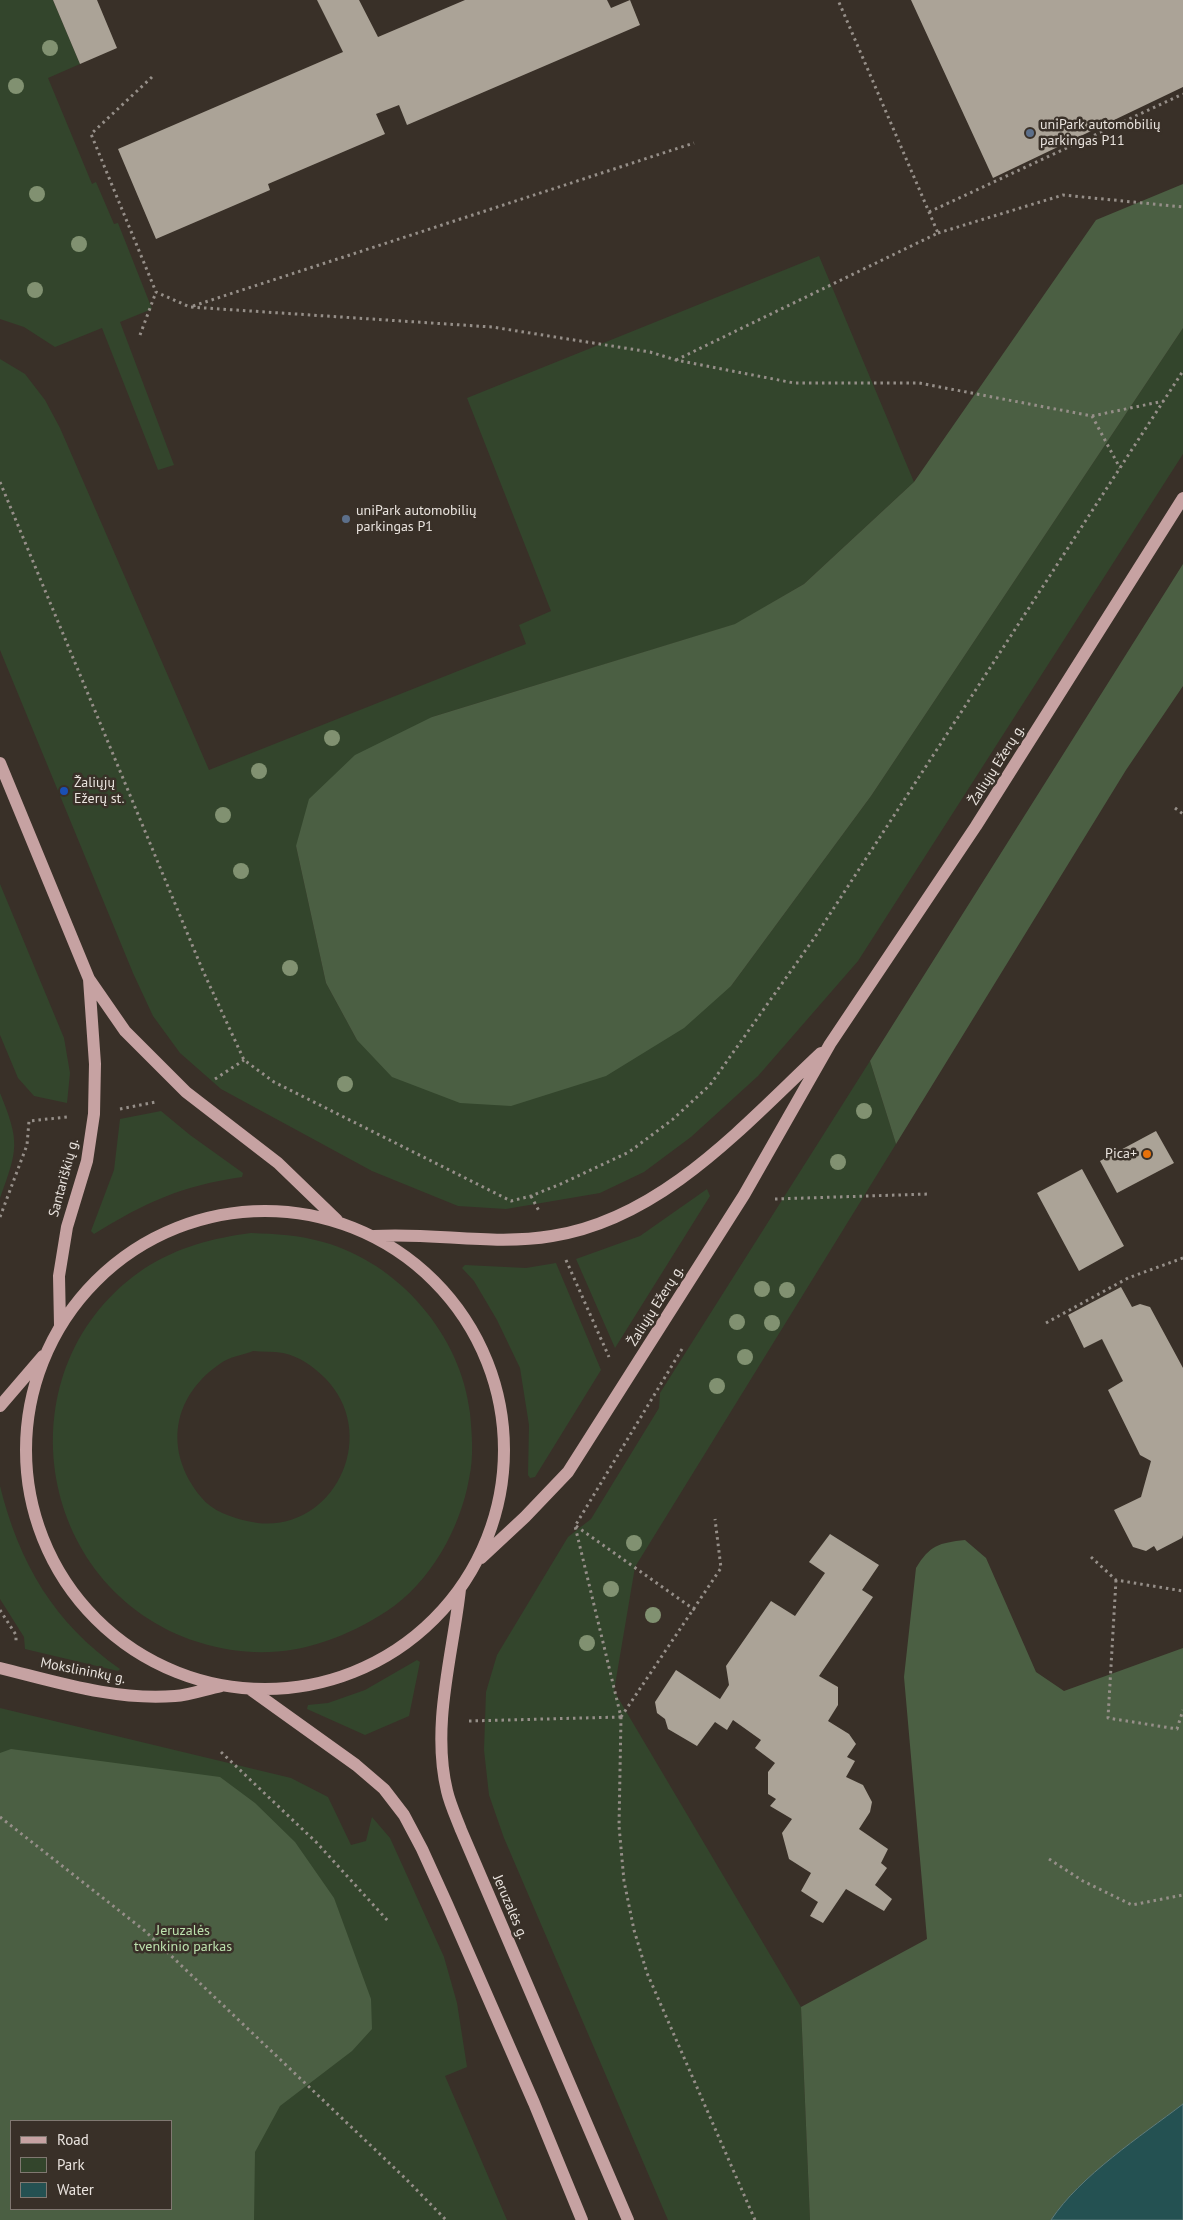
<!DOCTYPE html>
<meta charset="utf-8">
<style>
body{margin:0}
#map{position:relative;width:1183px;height:2220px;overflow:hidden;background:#393028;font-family:"PT Sans",sans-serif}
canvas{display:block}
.legend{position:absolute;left:10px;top:2120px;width:162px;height:90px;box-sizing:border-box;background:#393028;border:1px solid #807871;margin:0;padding:6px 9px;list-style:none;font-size:15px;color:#eae4df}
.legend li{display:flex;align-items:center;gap:10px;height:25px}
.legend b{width:25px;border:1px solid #807871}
</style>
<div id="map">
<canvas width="1183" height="2220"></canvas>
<ul class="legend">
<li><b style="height:6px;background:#c6a2a2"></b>Road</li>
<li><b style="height:14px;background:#33452c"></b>Park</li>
<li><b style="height:14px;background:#245152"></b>Water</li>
</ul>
</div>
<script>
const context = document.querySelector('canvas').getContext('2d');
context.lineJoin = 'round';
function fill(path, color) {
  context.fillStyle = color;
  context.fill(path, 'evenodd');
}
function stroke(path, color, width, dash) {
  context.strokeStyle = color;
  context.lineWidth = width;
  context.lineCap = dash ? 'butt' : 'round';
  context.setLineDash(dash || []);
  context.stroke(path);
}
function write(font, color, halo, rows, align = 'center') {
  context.font = font + ' "PT Sans",sans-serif';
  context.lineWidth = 5;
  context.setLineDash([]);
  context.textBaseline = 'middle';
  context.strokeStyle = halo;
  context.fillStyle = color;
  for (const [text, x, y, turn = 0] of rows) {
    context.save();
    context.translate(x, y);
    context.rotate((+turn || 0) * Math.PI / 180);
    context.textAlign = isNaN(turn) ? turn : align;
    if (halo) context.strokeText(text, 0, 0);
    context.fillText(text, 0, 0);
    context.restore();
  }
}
fill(new Path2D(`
 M 0,0 L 53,0 L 80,64 L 48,78 L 92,184 L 96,182 L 114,224 L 118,223 L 152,309 L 120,322 L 174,465 L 158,470 L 102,328 L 55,347 L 24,327 L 0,319 Z
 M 819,256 L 914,482 L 804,584 L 736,624 L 432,717 L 296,846 L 326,983 L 357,1040 L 731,986 L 871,796 L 1183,328 L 1183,454 L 858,961 L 758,1076 L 691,1137 L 644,1172 L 600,1193 L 506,1209 L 458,1206 L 372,1171 L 221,1089 L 180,1053 L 153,1016 L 133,973 L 0,650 L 0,359 L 25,374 L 45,400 L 60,428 L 209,770 L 526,644 L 519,625 L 551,611 L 467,398 Z
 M 0,884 L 64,1038 L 70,1073 L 67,1103 L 34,1096 L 18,1078 L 0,1035 Z
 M 870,1061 L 896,1144 L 635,1567 L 614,1691 L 801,2007 L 810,2220 L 668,2220 L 504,1838 L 489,1795 L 484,1750 L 486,1692 L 497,1655 L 568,1537 L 591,1519 L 659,1408 L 660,1393 Z
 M 0,1093 C 20,1142 18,1149 0,1198 Z
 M 161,1111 L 190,1135 L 243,1173 L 242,1177 C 181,1186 146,1202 94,1234 L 91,1231 L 114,1170 L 120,1119 Z
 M 707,1189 L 710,1196 L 615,1348 L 576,1259 L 640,1236 Z
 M 251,1233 C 276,1234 299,1235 323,1242 C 399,1263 461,1335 470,1413 C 472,1435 474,1457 469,1479 C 460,1529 430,1583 387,1611 C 328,1649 267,1664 198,1642 C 33,1589 0,1365 145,1268 C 178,1247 213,1238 251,1233 ZM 253,1351 C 263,1352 273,1351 283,1353 C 299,1356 314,1367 325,1378 C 384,1438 329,1541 247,1521 C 230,1517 212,1511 201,1497 C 163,1451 172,1396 221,1363 C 229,1357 243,1355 253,1351 Z
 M 556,1263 L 601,1370 L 535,1477 L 530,1478 L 528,1475 L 529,1425 L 520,1368 L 497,1320 L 474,1281 L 462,1268 L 465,1265 L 526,1268 Z
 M 0,1486 C 19,1563 54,1623 120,1669 L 118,1671 L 25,1649 L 24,1637 L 0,1599 Z
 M 417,1660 L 420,1662 L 409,1716 L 365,1735 L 307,1709 L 308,1705 L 328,1703 L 365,1690 Z
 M 0,1708 L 291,1778 L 328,1797 L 351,1845 L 366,1841 L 372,1817 L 390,1838 L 444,1957 L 457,2003 L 467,2067 L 445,2076 L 507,2220 L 0,2220 ZM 11,2121 L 171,2121 L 171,2209 L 11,2209 Z`), '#33452c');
fill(new Path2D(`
 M 1183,184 L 1183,328 L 871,796 L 731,986 L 684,1028 L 606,1076 L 511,1106 L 460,1103 L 392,1077 L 357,1040 L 326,983 L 296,846 L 309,799 L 355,755 L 432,717 L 735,624 L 804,584 L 914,482 L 1096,220 Z
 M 1183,564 L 1183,686 L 1126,770 L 896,1144 L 870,1061 Z
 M 965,1540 L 986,1558 L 1036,1672 L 1064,1691 L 1183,1648 L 1183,2104 C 1141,2136 1080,2176 1051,2220 L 810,2220 L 801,2007 L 927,1939 L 904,1677 L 916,1568 C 930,1545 939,1543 965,1540 Z
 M 11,1749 L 220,1777 L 255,1803 L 295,1842 L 334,1898 L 371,1999 L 372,2029 L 352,2051 L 280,2106 L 255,2152 L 254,2220 L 0,2220 L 0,1753 ZM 11,2121 L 171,2121 L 171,2209 L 11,2209 Z`), '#4b5f43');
const water = new Path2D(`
 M 1183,2104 L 1183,2220 L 1051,2220 C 1080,2176 1141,2136 1183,2104 Z`);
fill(water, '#245152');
stroke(water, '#5f7d7c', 1);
fill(new Path2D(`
 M 53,0 L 97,0 L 117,48 L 80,64 Z
 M 317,0 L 359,0 L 378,37 L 465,0 L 607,0 L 611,8 L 630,0 L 640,25 L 407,125 L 399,105 L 376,114 L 385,134 L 268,184 L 270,190 L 156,239 L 118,149 L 343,52 Z
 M 911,0 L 1183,0 L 1183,87 L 993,178 Z
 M 1156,1131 L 1174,1163 L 1117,1193 L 1100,1161 Z
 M 1082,1169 L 1124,1246 L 1079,1271 L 1037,1193 Z
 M 1121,1287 L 1132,1307 L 1140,1304 L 1150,1307 L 1183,1368 L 1183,1535 L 1182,1538 L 1157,1551 L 1154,1546 L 1146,1551 L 1133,1547 L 1114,1510 L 1141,1497 L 1151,1461 L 1140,1455 L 1108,1390 L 1123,1381 L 1102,1339 L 1084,1348 L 1068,1315 Z
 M 830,1534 L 879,1565 L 862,1590 L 873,1597 L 819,1676 L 838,1687 L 838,1705 L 828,1721 L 849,1734 L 856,1744 L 847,1757 L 855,1761 L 846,1777 L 863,1785 L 872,1802 L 870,1812 L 859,1829 L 888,1849 L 881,1863 L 887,1868 L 875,1885 L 892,1899 L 884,1911 L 846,1889 L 823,1923 L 810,1916 L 818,1902 L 801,1891 L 811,1873 L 789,1859 L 782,1833 L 792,1819 L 770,1806 L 776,1799 L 768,1794 L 768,1772 L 775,1763 L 755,1748 L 761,1740 L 733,1720 L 727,1730 L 715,1722 L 697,1746 L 668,1729 L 665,1719 L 657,1713 L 655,1702 L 676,1670 L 720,1699 L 729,1685 L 726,1666 L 771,1601 L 795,1616 L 825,1573 L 809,1562 Z`), '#aba397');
stroke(new Path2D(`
 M 152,77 L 91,134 L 156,292 L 190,307 L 492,327 L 650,352 L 676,360 L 794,383 L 919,383 L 1092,416 L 1120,468
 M 929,212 L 1183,94
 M 938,233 L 1063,195 L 1183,207
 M 193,306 L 694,143
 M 140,335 L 156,292
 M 676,360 L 938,233 L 838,0
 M 1092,416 L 1164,401
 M 0,482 L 203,971 L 244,1060 L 274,1082 L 511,1201 L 531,1196 L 563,1183 L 629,1152 L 672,1120 L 710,1085 L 815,937 L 1183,371
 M 1175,808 L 1183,814
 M 215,1079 L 244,1060
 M 120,1109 L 156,1102
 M 531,1196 L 539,1211
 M 775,1199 L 929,1194
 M 0,1217 L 27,1145 L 29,1121 L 67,1117
 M 566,1260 L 609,1357
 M 1046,1323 L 1128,1278 L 1183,1258
 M 682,1349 L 575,1526 L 621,1717 L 619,1826 L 624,1881 L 634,1930 L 647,1973 L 755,2220
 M 576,1526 L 695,1610
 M 1091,1557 L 1116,1580 L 1183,1591
 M 1116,1580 L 1108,1718 L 1177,1729 L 1183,1710
 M 0,1610 L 16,1635 L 16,1643
 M 621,1717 L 721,1568 L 715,1519
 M 469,1721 L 621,1717
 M 221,1752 L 317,1843 L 388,1921
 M 0,1817 L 145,1931 L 406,2179 L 446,2220
 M 1049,1859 L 1083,1881 L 1132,1905 L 1183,1895`), '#968f89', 3, [2.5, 4]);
stroke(new Path2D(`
 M 0,763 L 89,979 L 125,1031 L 186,1092 L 278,1163 L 337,1220
 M26 1450a239 239 0 1 1 478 0a239 239 0 1 1-478 0Z
 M 374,1236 C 434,1232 493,1246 552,1236 C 662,1219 744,1125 821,1053
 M 60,1325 L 59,1276 L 67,1227 L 87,1161 L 94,1114 L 95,1064 L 89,979
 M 0,1406 L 43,1356
 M 481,1558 L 525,1517 L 568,1472 L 744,1195 L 830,1044 L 976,826 L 1183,498
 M 460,1589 C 453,1654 431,1725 447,1791 C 450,1804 456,1817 461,1830 L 628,2220
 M 0,1668 C 57,1682 116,1701 175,1696 C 190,1695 206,1689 221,1686
 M 250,1689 L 356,1765 L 384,1789 L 404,1815 L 422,1849 L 447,1904 L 534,2103 L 582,2220`), '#c6a2a2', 12);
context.fillStyle = '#819171';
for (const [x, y] of [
 [50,48],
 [16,86],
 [37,194],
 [79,244],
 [35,290],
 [332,738],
 [259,771],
 [223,815],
 [241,871],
 [290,968],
 [345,1084],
 [864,1111],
 [838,1162],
 [762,1289],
 [787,1290],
 [737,1322],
 [772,1323],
 [745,1357],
 [717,1386],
 [634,1543],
 [611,1589],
 [653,1615],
 [587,1643]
]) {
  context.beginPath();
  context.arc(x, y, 8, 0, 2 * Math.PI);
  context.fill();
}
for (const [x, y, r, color] of [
 [1030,133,5,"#5c6f8a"],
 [346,519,5,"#5c6f8a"],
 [64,791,5,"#1a4fb4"],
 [1147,1154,5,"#e8710a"]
]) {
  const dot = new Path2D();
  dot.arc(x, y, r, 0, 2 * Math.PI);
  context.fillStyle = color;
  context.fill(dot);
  stroke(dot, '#393028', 2);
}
write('14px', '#eae4df', '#393028', [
 ["uniPark automobilių",1040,125],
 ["parkingas P11",1040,141],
 ["uniPark automobilių",356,511],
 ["parkingas P1",356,527],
 ["Žaliųjų",74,783],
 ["Ežerų st.",74,799],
 ["Pica+",1137,1154,"right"]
], 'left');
write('14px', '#eae4df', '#393028', [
 ["Žaliųjų Ežerų g.",997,765,-58],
 ["Santariškių g.",64,1178,-75],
 ["Žaliųjų Ežerų g.",656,1306,-58],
 ["Mokslininkų g.",83,1671,11],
 ["Jeruzalės g.",510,1907,67]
]);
write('14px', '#bce1ad', '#393028', [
 ["Jeruzalės",183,1931],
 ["tvenkinio parkas",183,1947]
]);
</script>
